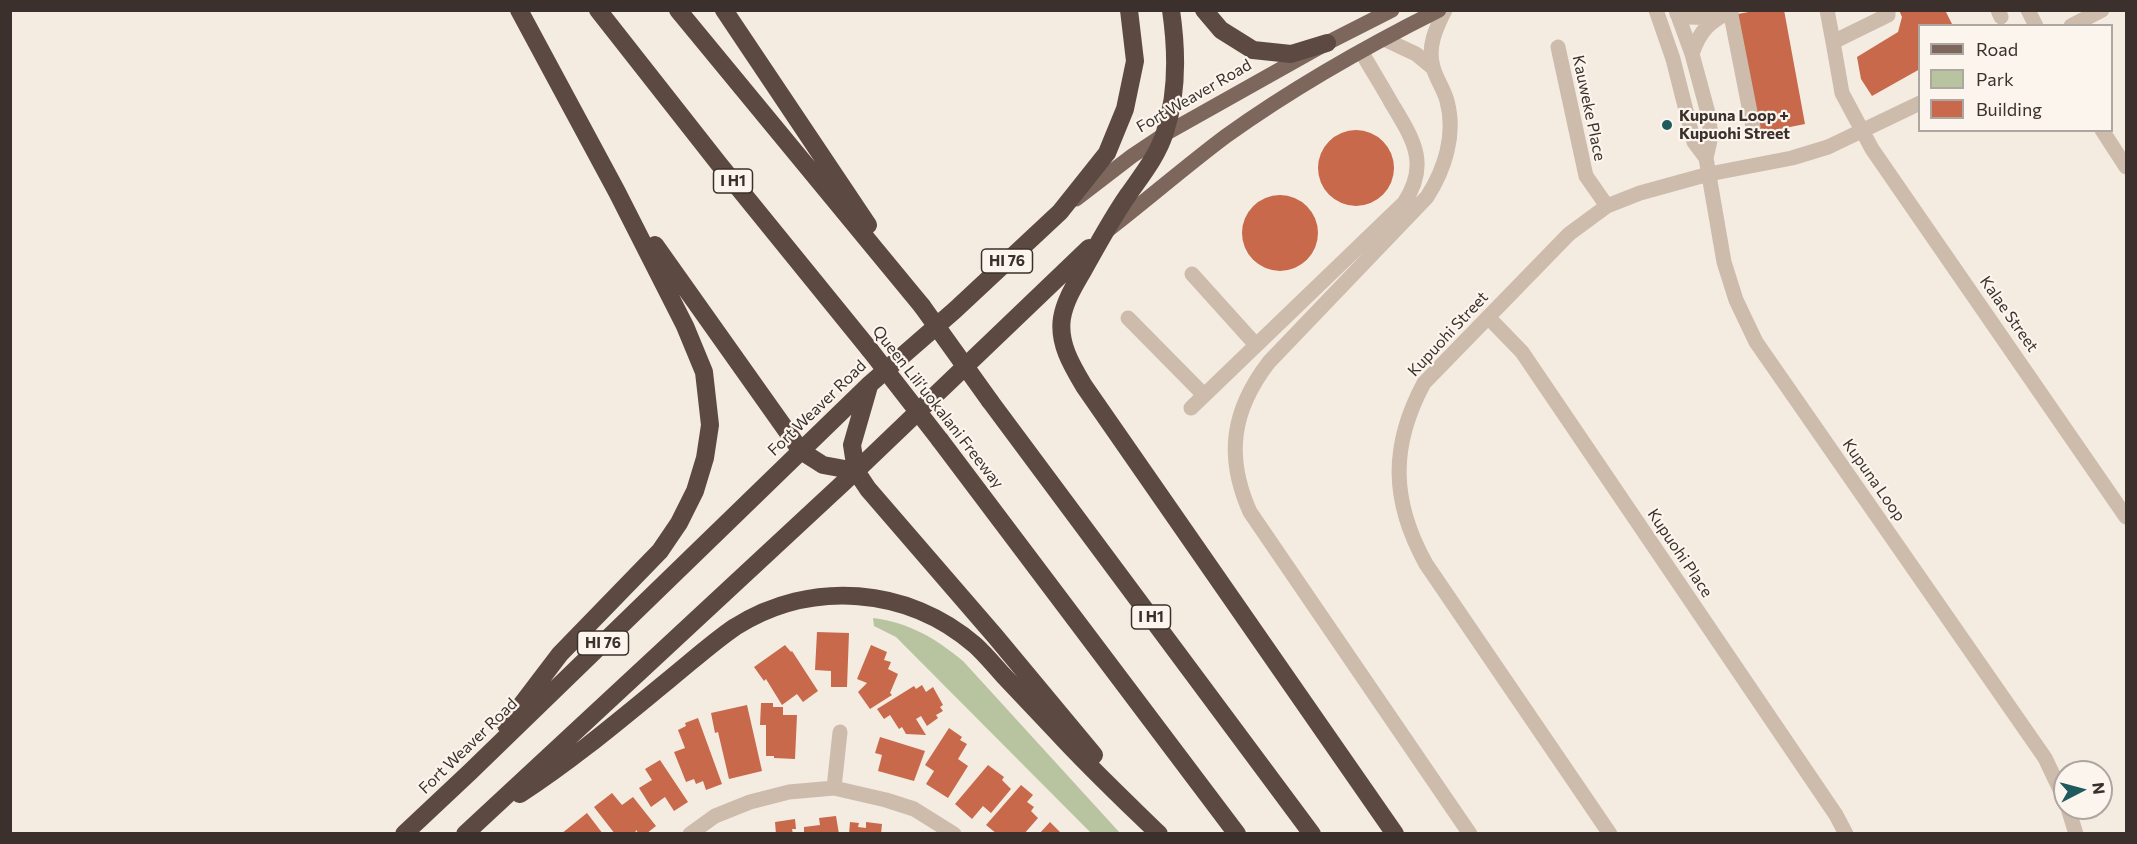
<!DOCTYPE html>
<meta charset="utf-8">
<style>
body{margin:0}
#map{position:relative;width:2137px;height:844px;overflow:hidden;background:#f4ebe1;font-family:Commissioner,sans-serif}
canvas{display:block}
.frame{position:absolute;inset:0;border:12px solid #3b302b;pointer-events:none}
.legend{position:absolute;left:1918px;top:24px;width:195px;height:108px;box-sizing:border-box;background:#fbf5ee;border:2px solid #aea6a0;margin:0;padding:8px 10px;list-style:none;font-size:18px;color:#3b302b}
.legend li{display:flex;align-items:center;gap:12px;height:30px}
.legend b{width:30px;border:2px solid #aea6a0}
.north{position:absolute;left:2053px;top:760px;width:60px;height:60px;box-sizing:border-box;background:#fbf5ee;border:2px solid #aea6a0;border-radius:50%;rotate:84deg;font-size:16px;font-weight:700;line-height:24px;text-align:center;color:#3b302b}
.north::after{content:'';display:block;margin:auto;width:21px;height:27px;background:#1f5a5e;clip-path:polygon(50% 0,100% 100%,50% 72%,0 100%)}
</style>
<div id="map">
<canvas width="2137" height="844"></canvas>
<div class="frame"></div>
<ul class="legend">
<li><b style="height:8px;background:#7d675c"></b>Road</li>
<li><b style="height:16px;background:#b8c4a0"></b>Park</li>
<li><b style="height:16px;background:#c8694b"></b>Building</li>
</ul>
<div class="north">N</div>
</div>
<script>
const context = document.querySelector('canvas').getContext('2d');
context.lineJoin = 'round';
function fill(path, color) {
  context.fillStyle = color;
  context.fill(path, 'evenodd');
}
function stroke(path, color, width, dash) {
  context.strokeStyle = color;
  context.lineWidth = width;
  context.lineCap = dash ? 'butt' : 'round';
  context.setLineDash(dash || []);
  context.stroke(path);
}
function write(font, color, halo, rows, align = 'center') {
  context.font = font + ' Commissioner,sans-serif';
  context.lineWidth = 4.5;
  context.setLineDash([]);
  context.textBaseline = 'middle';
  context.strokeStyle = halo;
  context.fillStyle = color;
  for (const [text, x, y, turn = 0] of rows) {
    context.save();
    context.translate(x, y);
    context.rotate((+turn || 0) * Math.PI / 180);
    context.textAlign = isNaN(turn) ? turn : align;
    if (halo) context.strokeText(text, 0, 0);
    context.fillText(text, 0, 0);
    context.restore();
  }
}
fill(new Path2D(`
 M 873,618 C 910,623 935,638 963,661 L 1120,833 L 1091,833 L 896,637 L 874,626 Z`), '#b8c4a0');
fill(new Path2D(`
 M 1759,10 L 1784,10 L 1805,124 L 1760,133 L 1738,14 Z
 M 1899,10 L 1945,10 L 1953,26 L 1920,26 L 1920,69 L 1872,96 L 1861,79 L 1857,57 L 1898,32 L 1902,17 Z
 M1318 168a38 38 0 1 1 76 0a38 38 0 1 1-76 0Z
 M1242 233a38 38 0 1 1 76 0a38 38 0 1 1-76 0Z
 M 817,632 L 849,633 L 847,687 L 831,687 L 831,671 L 815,670 Z
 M 785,645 L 791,652 L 792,651 L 818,691 L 803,702 L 797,694 L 782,705 L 766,679 L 764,681 L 754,667 Z
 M 871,645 L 887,652 L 884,660 L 891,662 L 888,669 L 898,674 L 890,693 L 892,695 L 870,709 L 858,692 L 867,683 L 857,679 Z
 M 922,685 L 926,692 L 933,687 L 943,705 L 940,707 L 943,711 L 936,715 L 938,718 L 927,726 L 921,716 L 916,719 L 926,735 L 906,734 L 902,727 L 899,729 L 890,715 L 884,719 L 877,709 L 914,686 L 916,689 Z
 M 761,703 L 773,703 L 773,707 L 783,707 L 783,715 L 797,715 L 795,759 L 774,758 L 774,756 L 766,756 L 766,725 L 760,725 Z
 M 747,705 L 762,771 L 729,779 L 718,732 L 715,733 L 711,713 Z
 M 698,718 L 722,784 L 706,790 L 703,781 L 696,784 L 694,779 L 686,782 L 674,752 L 685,748 L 678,730 L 686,726 L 685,723 Z
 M 949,728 L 962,737 L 960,740 L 967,744 L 958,759 L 968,766 L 948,798 L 926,784 L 934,771 L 925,765 Z
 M 880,737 L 925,751 L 914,781 L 878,771 L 882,755 L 875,753 Z
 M 660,760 L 688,802 L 674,811 L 665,797 L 651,807 L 639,788 L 652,780 L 645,769 Z
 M 988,765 L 1004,777 L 1002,780 L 1011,789 L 991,813 L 983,806 L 972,819 L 955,804 Z
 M 1021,785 L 1033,795 L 1027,802 L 1034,807 L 1031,811 L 1038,818 L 1024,834 L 997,834 L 986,825 Z
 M 612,793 L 622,805 L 633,797 L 656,826 L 646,834 L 639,834 L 636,830 L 635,834 L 615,834 L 594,807 Z
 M 587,813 L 603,834 L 561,834 Z
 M 836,816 L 839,834 L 804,834 L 804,827 L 820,825 L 819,818 Z
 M 795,819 L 796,829 L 792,829 L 793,834 L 776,834 L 775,822 Z
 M 850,822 L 859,823 L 858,827 L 866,828 L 866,822 L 882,824 L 881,834 L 849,834 Z
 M 1050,822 L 1062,834 L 1039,834 Z`), '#c8694b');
stroke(new Path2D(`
 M 1445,10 C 1436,28 1427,47 1433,67 C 1436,79 1444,89 1447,101 C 1456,134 1445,169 1427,197 L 1269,362 C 1232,410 1225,456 1250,512 L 1470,834
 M 1656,10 L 1673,59 L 1694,142 L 1706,158 L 1724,262 L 1736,300 L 1756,342 L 2045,758 L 2065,800
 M 1676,10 L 1692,54 L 1708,113 L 1711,136 L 1706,158
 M 1730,10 L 1753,127
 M 1827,10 L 1833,42 L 1888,15 L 1888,10
 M 1998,10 L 2001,17
 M 2028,10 L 2036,26
 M 1677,14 L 1690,17 L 1716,18
 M 2071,26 L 2102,10
 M 1384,39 L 1416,54 L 1433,68
 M 1833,42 L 1842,93 L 1872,149 L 2126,517
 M 1558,47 L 1586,176 L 1607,206
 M 1692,54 C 1700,30 1709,22 1732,10
 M 2102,130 L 2126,167
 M 1192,274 L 1256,345
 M 1488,317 L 1522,352 L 1836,815 L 1846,834
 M 1128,318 L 1204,395
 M 1191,408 L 1404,203 C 1430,164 1413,139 1392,104 C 1382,86 1371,69 1361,51
 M 834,788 L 840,732
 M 2068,808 L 2076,834
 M 690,834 L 715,816 L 750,802 L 789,792 L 834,788 L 886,800 L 914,809 L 954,834
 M 1610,834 L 1426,564 C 1391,501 1390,446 1424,383 L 1569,234 L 1607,206 L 1640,193 L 1709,174 L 1792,158 L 1828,147 L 1920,103`), '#cdbbac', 15);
stroke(new Path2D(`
 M 1076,199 L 1132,156 L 1165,134 L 1327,43 L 1392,10
 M 1108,230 C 1148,199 1186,166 1226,136 C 1293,88 1365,47 1439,10`), '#7d675c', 15);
stroke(new Path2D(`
 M 598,10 L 719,164 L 870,350
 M 678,10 L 922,306
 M 724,10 L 868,225
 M 1171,10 C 1177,51 1178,93 1165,132 C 1158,155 1142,175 1128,195 C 1112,218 1098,244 1084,269 C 1075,285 1065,300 1062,318 C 1058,343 1072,366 1084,386 L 1395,834
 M 1204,10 L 1221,30 L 1253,50 L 1291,54 L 1327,43
 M 655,245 L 801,451 L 823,465 L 856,471
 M 869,386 L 852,445 L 856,471 L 868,489 L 995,636 L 1094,755
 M 990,401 L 1312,834
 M 940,440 L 1237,834
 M 506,725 L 560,654 L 660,551 L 679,523 L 695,491 L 705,458 L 710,425 L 704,372 L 685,326 L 617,192 L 519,10
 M 520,794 C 574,759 622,718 671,678 C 692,661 713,642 735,627 C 811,579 908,587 975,645 C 985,654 994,665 1003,675 C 1021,694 1038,712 1056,731 C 1089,767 1124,800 1159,834
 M 404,834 L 470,772 L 870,384 L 955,310 L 1060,212 L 1107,153 L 1125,109 L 1135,61 L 1129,10
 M 465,834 L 856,471 L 1089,248`), '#5c4a42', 18);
stroke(new Path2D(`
 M 922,306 L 990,401
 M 870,350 L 940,440`), '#5c4a42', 18);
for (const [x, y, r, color] of [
 [1667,125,6,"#1f5a5e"]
]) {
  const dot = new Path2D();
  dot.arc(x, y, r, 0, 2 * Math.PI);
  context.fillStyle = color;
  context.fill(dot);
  stroke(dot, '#fbf5ee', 2);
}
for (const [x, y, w] of [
 [733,181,39],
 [1007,261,51],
 [1151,617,39],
 [603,643,51]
]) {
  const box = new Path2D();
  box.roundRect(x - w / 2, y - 12, w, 24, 4.5);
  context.fillStyle = '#fbf5ee';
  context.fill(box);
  stroke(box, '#3b302b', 1.5);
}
write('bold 15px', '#3b302b', null, [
 ["I H1",733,181],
 ["HI 76",1007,261],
 ["I H1",1151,617],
 ["HI 76",603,643]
]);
write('16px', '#3b302b', '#fbf5ee', [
 ["Fort Weaver Road",1194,96,-30],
 ["Kauweke Place",1589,108,78],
 ["Kalae Street",2009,314,55],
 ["Kupuohi Street",1448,334,-47],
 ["Queen Liliʻuokalani Freeway",938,407,52],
 ["Fort Weaver Road",817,408,-44],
 ["Kupuna Loop",1874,480,55],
 ["Kupuohi Place",1680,553,56],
 ["Fort Weaver Road",468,746,-44]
]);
write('bold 16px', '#3b302b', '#fbf5ee', [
 ["Kupuna Loop +",1679,116],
 ["Kupuohi Street",1679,134]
], 'left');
</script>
